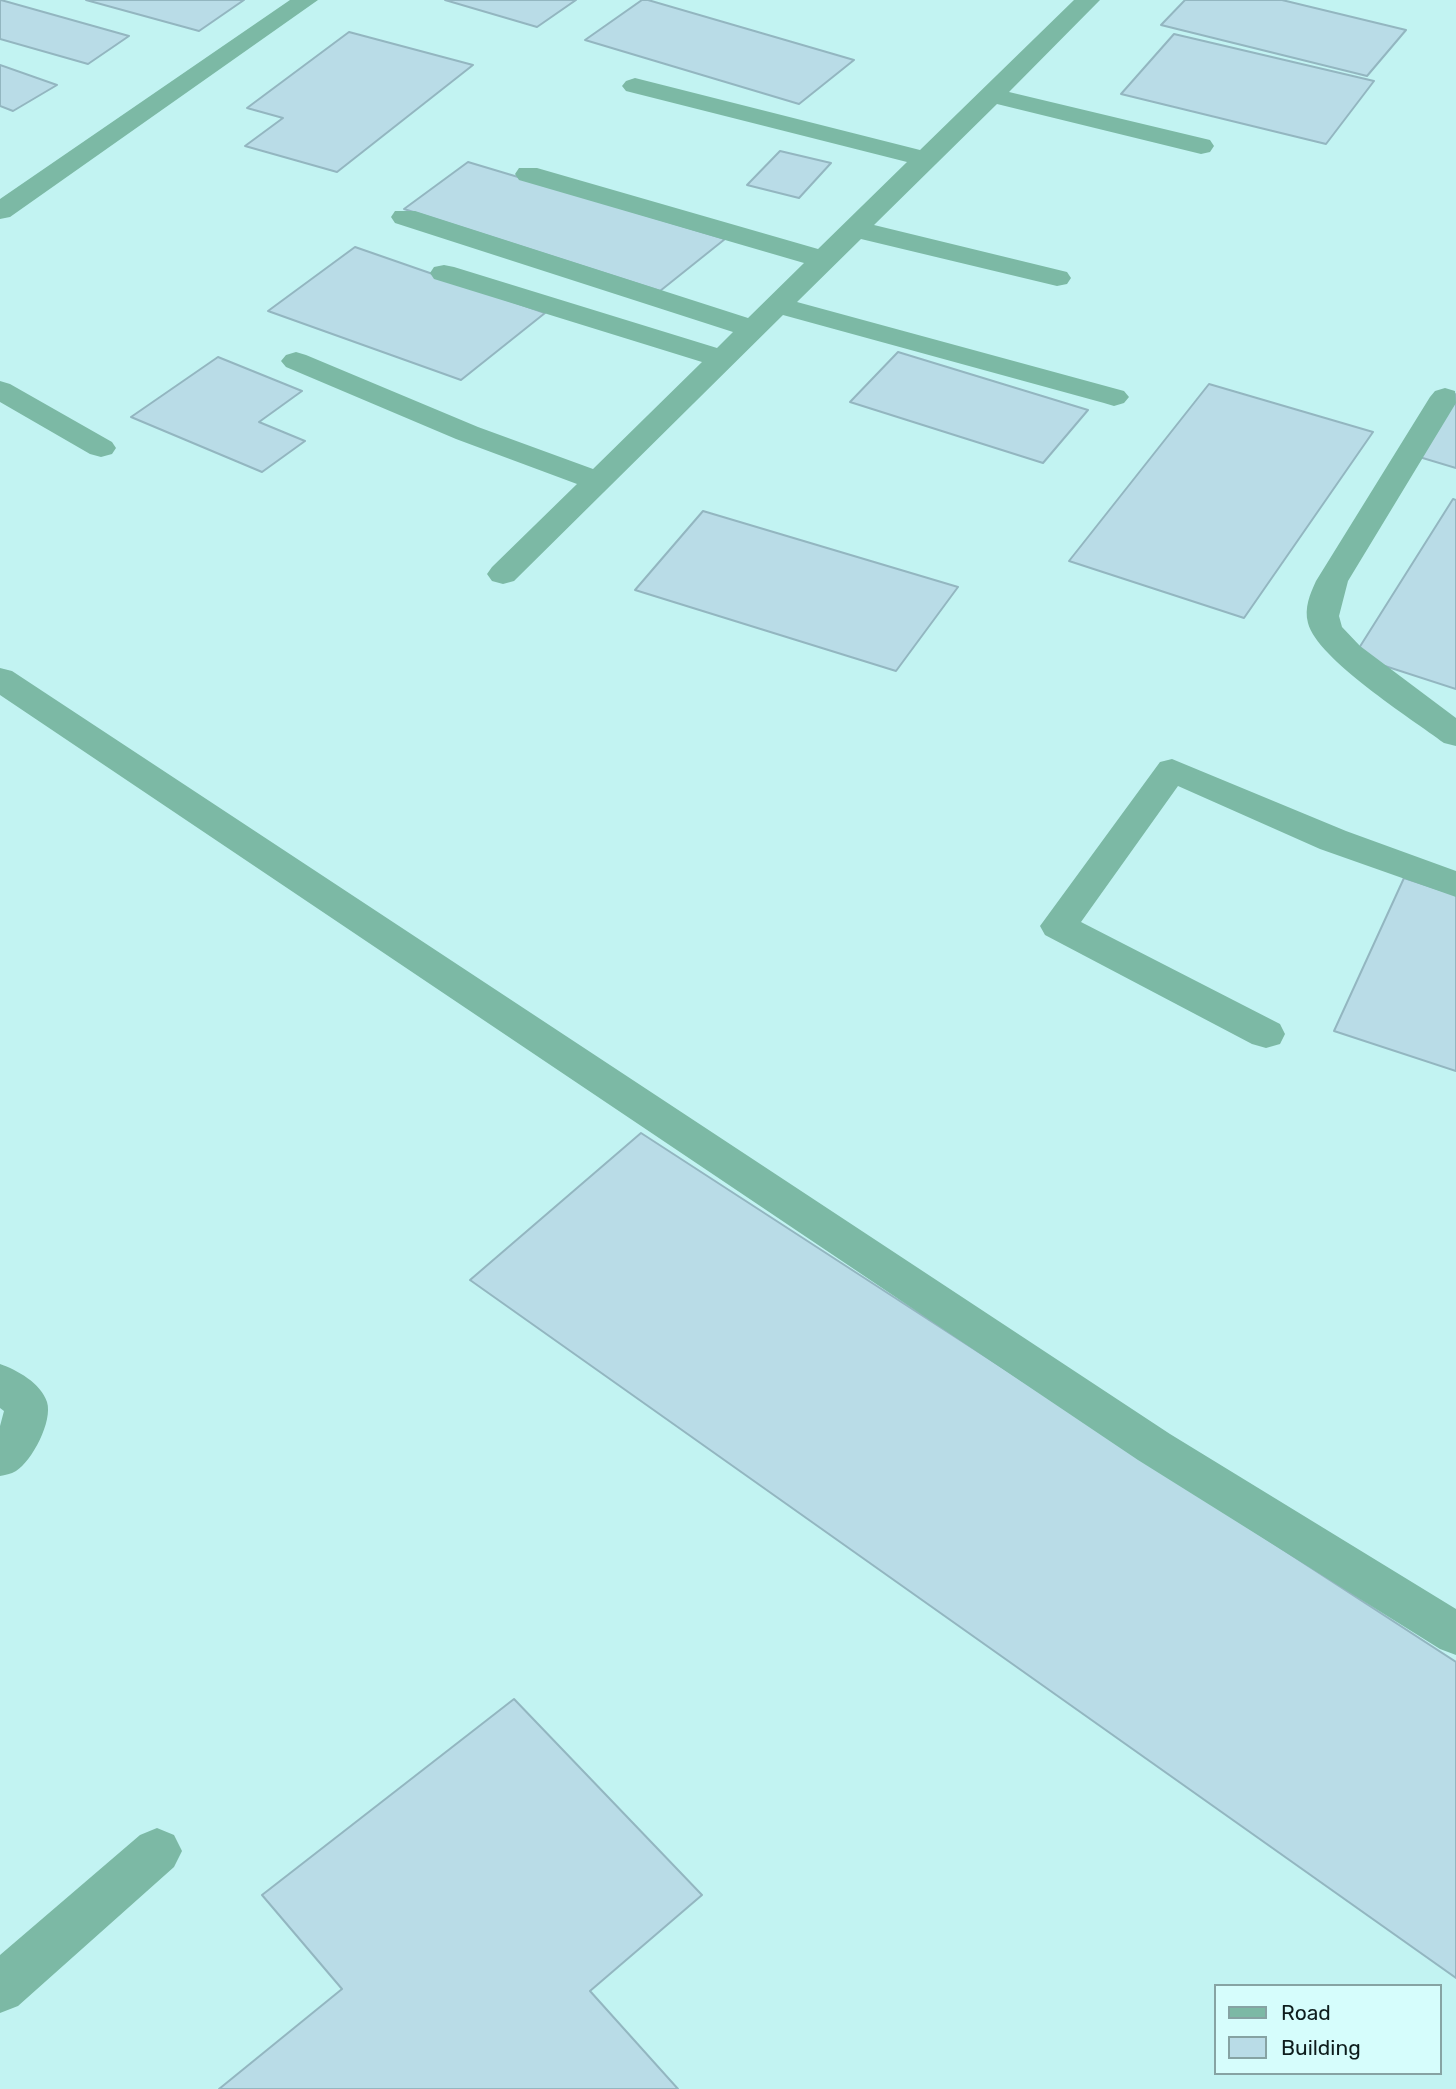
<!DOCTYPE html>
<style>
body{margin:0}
#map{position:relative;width:1456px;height:2089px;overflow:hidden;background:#d6fdfc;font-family:Rubik,sans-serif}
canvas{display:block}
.legend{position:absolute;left:1214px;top:1984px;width:228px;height:91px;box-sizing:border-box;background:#d6fdfc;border:2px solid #86a3a3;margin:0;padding:9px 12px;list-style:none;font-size:21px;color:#0e1d1d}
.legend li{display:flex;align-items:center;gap:14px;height:35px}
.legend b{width:35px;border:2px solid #86a3a3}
</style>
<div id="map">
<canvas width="1456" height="2089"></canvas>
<ul class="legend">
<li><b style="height:9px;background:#7cb9a5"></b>Road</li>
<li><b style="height:19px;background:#b9dce7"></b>Building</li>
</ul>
</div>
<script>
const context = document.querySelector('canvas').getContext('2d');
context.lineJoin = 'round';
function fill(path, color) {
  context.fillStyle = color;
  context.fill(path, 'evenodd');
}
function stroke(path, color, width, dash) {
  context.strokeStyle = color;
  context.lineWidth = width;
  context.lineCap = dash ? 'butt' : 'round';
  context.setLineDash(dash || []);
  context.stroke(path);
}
fill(new Path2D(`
 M 0,0 L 1456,0 L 1456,2089 L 0,2089 ZM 1216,1986 L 1440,1986 L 1440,2073 L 1216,2073 Z`), '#c2f3f2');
const building = new Path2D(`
 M 0,0 L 1,0 L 129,36 L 88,64 L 0,39 Z
 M 86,0 L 244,0 L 199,31 Z
 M 445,0 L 576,0 L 537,27 Z
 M 642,0 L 648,0 L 854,60 L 799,104 L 585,40 Z
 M 1185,0 L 1282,0 L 1406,30 L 1367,76 L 1161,25 Z
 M 349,32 L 473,65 L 337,172 L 245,146 L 283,118 L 247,108 Z
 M 1174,34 L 1374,81 L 1326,144 L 1121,94 Z
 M 0,65 L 57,85 L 13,111 L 0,106 Z
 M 780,151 L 831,163 L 799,198 L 747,185 Z
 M 468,162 L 725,239 L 660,291 L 404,209 Z
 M 355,247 L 545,313 L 461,380 L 268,311 Z
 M 898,352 L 1088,410 L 1043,463 L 850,402 Z
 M 218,357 L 302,391 L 259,422 L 305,441 L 262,472 L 131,417 Z
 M 1209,384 L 1373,432 L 1244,618 L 1069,561 Z
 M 1456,394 L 1456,468 L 1416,456 Z
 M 1453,499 L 1456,500 L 1456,689 L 1354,656 Z
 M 703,511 L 958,587 L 896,671 L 635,590 Z
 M 1404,878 L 1456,895 L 1456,1071 L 1334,1031 Z
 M 641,1133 L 1456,1662 L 1456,1978 L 470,1280 Z
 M 514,1699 L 702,1895 L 590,1991 L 678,2089 L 219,2089 L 342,1989 L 262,1895 Z`);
fill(building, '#b9dce7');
stroke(building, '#93b6c0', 2);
fill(new Path2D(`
 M 290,0 L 318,0 L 10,217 L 0,219 L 0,199 Z
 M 1074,0 L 1100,0 L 1009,92 L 1210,140 L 1214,146 L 1210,152 L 1201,154 L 997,104 L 874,225 L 1067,272 L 1071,278 L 1067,284 L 1057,286 L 861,239 L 797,302 L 1124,391 L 1129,397 L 1124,403 L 1114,406 L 1104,403 L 783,315 L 514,581 L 503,584 L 492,581 L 487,574 L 492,567 L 577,484 L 456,439 L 286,367 L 281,361 L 286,355 L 296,352 L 306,355 L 478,427 L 593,469 L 702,362 L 434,279 L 430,273 L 434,267 L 444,265 L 454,267 L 717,348 L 733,332 L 395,223 L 391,217 L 395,211 L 415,211 L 748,318 L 804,263 L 519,180 L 515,174 L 519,168 L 537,168 L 818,249 L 907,162 L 626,91 L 622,86 L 626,81 L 635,78 L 920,150 Z
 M 0,381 L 10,384 L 112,442 L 116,448 L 112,454 L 101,457 L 90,454 L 0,402 Z
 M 1445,388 L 1455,391 L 1456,403 L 1348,581 L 1339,616 L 1342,627 L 1360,646 L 1456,718 L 1456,746 L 1444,743 C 1412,719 1317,659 1308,623 C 1304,608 1310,594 1316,581 L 1430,397 L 1435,391 Z
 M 0,668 L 12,671 L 1170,1434 L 1456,1609 L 1456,1655 L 1440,1649 L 1138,1460 L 0,695 Z
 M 1172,759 L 1346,831 L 1456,871 L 1456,897 L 1320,849 L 1178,786 L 1081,922 L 1280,1024 L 1285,1034 L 1280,1044 L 1266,1048 L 1252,1044 L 1045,935 L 1040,926 L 1160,762 Z
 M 0,1364 C 17,1370 41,1383 47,1402 C 53,1421 32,1461 16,1471 C 11,1474 5,1475 0,1476 L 0,1426 L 4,1411 L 0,1408 Z
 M 157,1828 L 174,1835 L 182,1851 L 174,1867 L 18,2006 L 0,2013 L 0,1955 L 140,1835 Z`), '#7cb9a5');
</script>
